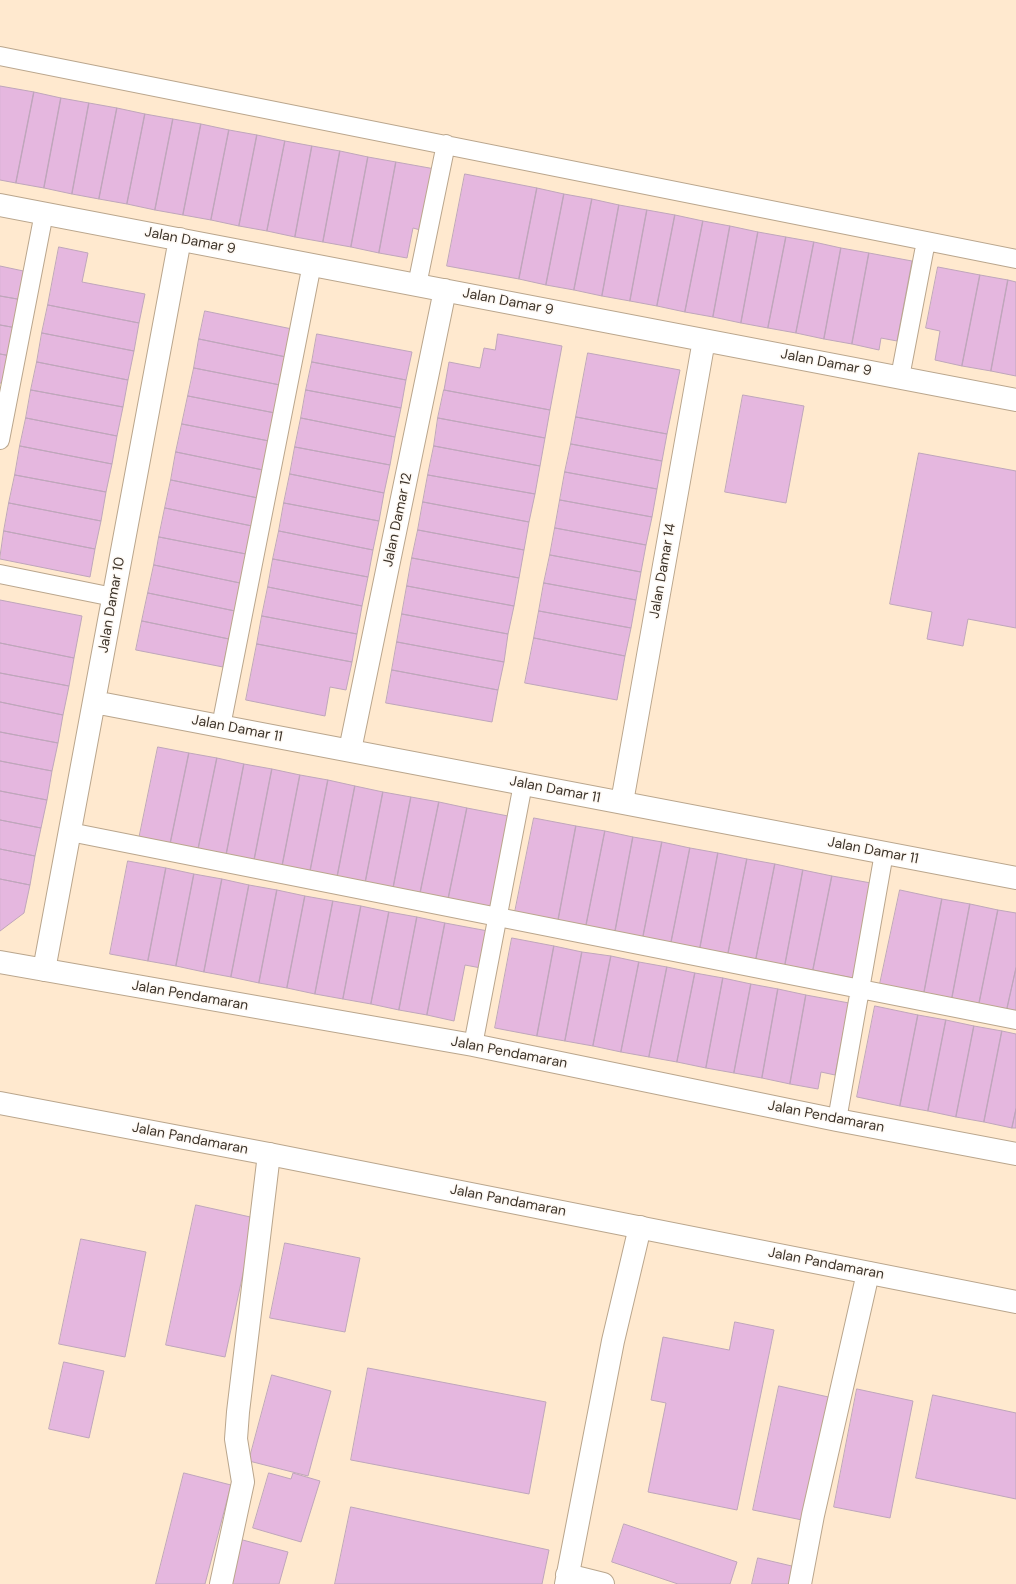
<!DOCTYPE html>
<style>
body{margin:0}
canvas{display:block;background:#ffe9cf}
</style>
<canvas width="1016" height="1584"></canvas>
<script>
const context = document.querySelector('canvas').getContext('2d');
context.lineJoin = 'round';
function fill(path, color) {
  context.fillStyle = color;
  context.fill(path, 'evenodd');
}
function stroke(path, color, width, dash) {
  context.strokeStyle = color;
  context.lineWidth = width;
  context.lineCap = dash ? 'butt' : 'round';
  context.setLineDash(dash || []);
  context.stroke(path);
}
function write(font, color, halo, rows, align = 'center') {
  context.font = font + ' "DM Sans",sans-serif';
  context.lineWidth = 3;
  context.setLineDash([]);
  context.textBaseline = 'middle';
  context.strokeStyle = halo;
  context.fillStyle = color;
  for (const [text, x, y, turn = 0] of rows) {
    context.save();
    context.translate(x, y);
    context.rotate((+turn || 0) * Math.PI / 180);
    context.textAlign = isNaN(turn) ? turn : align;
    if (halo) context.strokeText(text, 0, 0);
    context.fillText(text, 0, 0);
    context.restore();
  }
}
const building = new Path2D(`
 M 0,86 L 34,92 L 16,183 L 0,180 Z
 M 34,92 L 61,98 L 44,188 L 16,183 Z
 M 61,98 L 89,103 L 72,194 L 44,188 Z
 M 89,103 L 117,108 L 99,199 L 72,194 Z
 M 117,108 L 145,114 L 127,204 L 99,199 Z
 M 145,114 L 173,119 L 155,210 L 127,204 Z
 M 173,119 L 201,124 L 183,215 L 155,210 Z
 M 201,124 L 229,130 L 211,220 L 183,215 Z
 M 229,130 L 257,135 L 239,226 L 211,220 Z
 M 257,135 L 285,141 L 267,231 L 239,226 Z
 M 285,141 L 312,146 L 295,237 L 267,231 Z
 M 312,146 L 340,151 L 323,242 L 295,237 Z
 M 340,151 L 368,157 L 351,247 L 323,242 Z
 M 368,157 L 396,162 L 379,253 L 351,247 Z
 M 396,162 L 435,169 L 424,231 L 413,228 L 407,258 L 379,253 Z
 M 465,174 L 537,188 L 519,279 L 447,266 Z
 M 537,188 L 564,194 L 546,285 L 519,279 Z
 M 564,194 L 592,199 L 574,290 L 546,285 Z
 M 592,199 L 619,205 L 602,296 L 574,290 Z
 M 619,205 L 647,210 L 630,301 L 602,296 Z
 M 647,210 L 675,215 L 657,306 L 630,301 Z
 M 675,215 L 703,221 L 685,312 L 657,306 Z
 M 703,221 L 730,226 L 713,317 L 685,312 Z
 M 730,226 L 758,232 L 741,323 L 713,317 Z
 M 758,232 L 786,237 L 768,328 L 741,323 Z
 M 786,237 L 814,242 L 796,333 L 768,328 Z
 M 814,242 L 841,248 L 824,339 L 796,333 Z
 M 59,247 L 88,253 L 82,282 L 145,294 L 139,323 L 48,305 Z
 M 841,248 L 869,253 L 852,344 L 824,339 Z
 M 869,253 L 912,261 L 897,341 L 881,338 L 879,350 L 852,344 Z
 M 0,266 L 28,272 L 23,300 L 0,296 Z
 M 938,267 L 980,275 L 962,366 L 935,360 L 940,331 L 926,328 Z
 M 980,275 L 1008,280 L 991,371 L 962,366 Z
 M 1008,280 L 1016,282 L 1016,376 L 991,371 Z
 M 0,296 L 23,300 L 17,328 L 0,325 Z
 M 48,305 L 139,323 L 134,351 L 42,333 Z
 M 205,311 L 292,329 L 286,357 L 199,339 Z
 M 0,325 L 17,328 L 11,356 L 0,354 Z
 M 42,333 L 134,351 L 128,380 L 37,362 Z
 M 317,334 L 412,352 L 406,380 L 312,362 Z
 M 498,334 L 562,346 L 550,410 L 444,390 L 449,362 L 480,368 L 484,348 L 495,350 Z
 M 199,339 L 286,357 L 280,385 L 194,368 Z
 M 588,353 L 680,370 L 667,434 L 576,417 Z
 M 0,354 L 11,356 L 6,384 L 0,383 Z
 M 37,362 L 128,380 L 123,407 L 31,390 Z
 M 312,362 L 406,380 L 401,408 L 306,390 Z
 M 194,368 L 280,385 L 275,413 L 188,396 Z
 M 31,390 L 123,407 L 117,436 L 26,418 Z
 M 306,390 L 401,408 L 395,437 L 301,418 Z
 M 444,390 L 550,410 L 545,438 L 438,418 Z
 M 743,395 L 804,406 L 786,503 L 725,492 Z
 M 188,396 L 275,413 L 269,441 L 182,424 Z
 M 576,417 L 667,434 L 662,461 L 571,444 Z
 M 26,418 L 117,436 L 112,464 L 20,446 Z
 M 301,418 L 395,437 L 390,465 L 295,447 Z
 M 438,418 L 545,438 L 540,466 L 434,446 Z
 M 182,424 L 269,441 L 263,470 L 176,452 Z
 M 571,444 L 662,461 L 657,489 L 565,472 Z
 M 20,446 L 112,464 L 106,492 L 15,475 Z
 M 434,446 L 540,466 L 535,494 L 428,475 Z
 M 295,447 L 390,465 L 384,493 L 290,474 Z
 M 176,452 L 263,470 L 258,498 L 171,480 Z
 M 919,453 L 1016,471 L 1016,628 L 968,619 L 963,646 L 927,639 L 932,612 L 890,604 Z
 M 565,472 L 657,489 L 652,517 L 560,500 Z
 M 290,474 L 384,493 L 379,521 L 284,503 Z
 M 15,475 L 106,492 L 101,521 L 9,503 Z
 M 428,475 L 535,494 L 529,522 L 423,502 Z
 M 171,480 L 258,498 L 252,526 L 165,508 Z
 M 560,500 L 652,517 L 646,545 L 555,528 Z
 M 423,502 L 529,522 L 524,550 L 418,530 Z
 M 9,503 L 101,521 L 95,549 L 4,531 Z
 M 284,503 L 379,521 L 373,550 L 279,531 Z
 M 165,508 L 252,526 L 246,554 L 159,537 Z
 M 555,528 L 646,545 L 641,572 L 550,555 Z
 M 418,530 L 524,550 L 519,578 L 412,558 Z
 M 4,531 L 95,549 L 90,577 L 0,559 Z
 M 279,531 L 373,550 L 368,577 L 273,559 Z
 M 159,537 L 246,554 L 240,583 L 154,565 Z
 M 550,555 L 641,572 L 636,600 L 544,583 Z
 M 412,558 L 519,578 L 514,606 L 407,586 Z
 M 273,559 L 368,577 L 362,606 L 268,587 Z
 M 154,565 L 240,583 L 235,611 L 148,593 Z
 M 544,583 L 636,600 L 631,628 L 539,611 Z
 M 407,586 L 514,606 L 508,634 L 402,614 Z
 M 268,587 L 362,606 L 357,634 L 262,616 Z
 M 148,593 L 235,611 L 229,639 L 142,621 Z
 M 0,600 L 82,616 L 74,658 L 0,643 Z
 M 539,611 L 631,628 L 625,656 L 534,638 Z
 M 402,614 L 508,634 L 504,662 L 397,642 Z
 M 262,616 L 357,634 L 352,662 L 257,644 Z
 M 142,621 L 229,639 L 223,667 L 136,650 Z
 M 534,638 L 625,656 L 617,700 L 525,683 Z
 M 397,642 L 504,662 L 498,690 L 392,670 Z
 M 0,643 L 74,658 L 69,686 L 0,673 Z
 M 257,644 L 352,662 L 346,690 L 330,687 L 325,716 L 246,700 Z
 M 392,670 L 498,690 L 492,722 L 386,703 Z
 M 0,673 L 69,686 L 63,715 L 0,702 Z
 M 0,702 L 63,715 L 58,743 L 0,732 Z
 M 0,732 L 58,743 L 52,771 L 0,761 Z
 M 158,747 L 189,753 L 170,845 L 139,839 Z
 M 189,753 L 217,758 L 198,850 L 170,845 Z
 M 217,758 L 244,764 L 226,856 L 198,850 Z
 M 0,761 L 52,771 L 47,800 L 0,791 Z
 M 244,764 L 272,769 L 254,861 L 226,856 Z
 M 272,769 L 300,775 L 282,867 L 254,861 Z
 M 300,775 L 328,780 L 310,872 L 282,867 Z
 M 328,780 L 355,786 L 337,878 L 310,872 Z
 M 355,786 L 383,792 L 365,884 L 337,878 Z
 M 0,791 L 47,800 L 41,828 L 0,820 Z
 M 383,792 L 411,797 L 393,889 L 365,884 Z
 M 411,797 L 439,802 L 420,894 L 393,889 Z
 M 439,802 L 467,808 L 448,900 L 420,894 Z
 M 467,808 L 508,816 L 491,908 L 448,900 Z
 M 534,818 L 576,826 L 558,921 L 515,912 Z
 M 0,820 L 41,828 L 35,856 L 0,849 Z
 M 576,826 L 605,831 L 586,926 L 558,921 Z
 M 605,831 L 633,837 L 615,932 L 586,926 Z
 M 633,837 L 662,842 L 643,937 L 615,932 Z
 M 662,842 L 690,848 L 671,943 L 643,937 Z
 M 690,848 L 718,853 L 700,948 L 671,943 Z
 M 0,849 L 35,856 L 30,885 L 0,879 Z
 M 718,853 L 747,859 L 728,954 L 700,948 Z
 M 747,859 L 775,864 L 756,959 L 728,954 Z
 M 128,861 L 166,868 L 148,961 L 110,954 Z
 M 775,864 L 803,870 L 785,965 L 756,959 Z
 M 166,868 L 194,874 L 176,966 L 148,961 Z
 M 803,870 L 832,876 L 813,970 L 785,965 Z
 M 194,874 L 222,879 L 204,972 L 176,966 Z
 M 832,876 L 871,883 L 853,978 L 813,970 Z
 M 0,879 L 30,885 L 24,913 L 0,931 Z
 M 222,879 L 249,885 L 231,977 L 204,972 Z
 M 249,885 L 277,890 L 259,983 L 231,977 Z
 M 277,890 L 305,896 L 287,988 L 259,983 Z
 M 900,890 L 942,899 L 924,993 L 880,984 Z
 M 305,896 L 333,901 L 315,994 L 287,988 Z
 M 942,899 L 970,904 L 952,998 L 924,993 Z
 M 333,901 L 361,906 L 343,999 L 315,994 Z
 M 970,904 L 998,910 L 979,1004 L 952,998 Z
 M 361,906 L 389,912 L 371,1004 L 343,999 Z
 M 998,910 L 1016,913 L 1016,968 L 1007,1009 L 979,1004 Z
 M 389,912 L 417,917 L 399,1010 L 371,1004 Z
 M 417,917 L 445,923 L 427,1015 L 399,1010 Z
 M 445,923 L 488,931 L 481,968 L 465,965 L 454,1021 L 427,1015 Z
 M 512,938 L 554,946 L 537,1036 L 495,1028 Z
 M 554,946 L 582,952 L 565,1041 L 537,1036 Z
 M 582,952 L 611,956 L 593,1046 L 565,1041 Z
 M 611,956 L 639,962 L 621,1052 L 593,1046 Z
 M 639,962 L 667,967 L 649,1057 L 621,1052 Z
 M 667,967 L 695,973 L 677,1062 L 649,1057 Z
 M 1016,968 L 1016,1011 L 1007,1009 Z
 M 695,973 L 723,978 L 706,1068 L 677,1062 Z
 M 723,978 L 751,984 L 734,1073 L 706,1068 Z
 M 751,984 L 778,989 L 762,1078 L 734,1073 Z
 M 778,989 L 806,995 L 790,1084 L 762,1078 Z
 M 806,995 L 849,1003 L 835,1075 L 821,1072 L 818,1089 L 790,1084 Z
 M 875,1006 L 918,1015 L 900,1106 L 857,1097 Z
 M 918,1015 L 946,1020 L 928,1111 L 900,1106 Z
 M 946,1020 L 974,1026 L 956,1117 L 928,1111 Z
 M 974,1026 L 1002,1031 L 984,1122 L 956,1117 Z
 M 1002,1031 L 1016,1034 L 1016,1109 L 1012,1128 L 984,1122 Z
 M 1016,1109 L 1016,1128 L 1012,1128 Z
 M 196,1205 L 255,1218 L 225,1357 L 166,1345 Z
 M 81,1239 L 146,1252 L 125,1357 L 59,1344 Z
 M 285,1243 L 360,1258 L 345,1332 L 270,1318 Z
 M 735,1322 L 774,1330 L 737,1510 L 648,1492 L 666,1403 L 651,1400 L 663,1337 L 729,1350 Z
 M 64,1362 L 104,1371 L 89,1438 L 49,1429 Z
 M 368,1368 L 546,1402 L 529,1494 L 351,1460 Z
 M 272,1375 L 331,1391 L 308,1476 L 249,1461 Z
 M 779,1386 L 833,1398 L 807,1521 L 753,1510 Z
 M 857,1389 L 913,1401 L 890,1518 L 834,1507 Z
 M 933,1395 L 1016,1413 L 1016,1499 L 916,1478 Z
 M 184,1473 L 231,1485 L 205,1584 L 156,1584 Z
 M 269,1473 L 291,1479 L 293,1473 L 320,1481 L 301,1542 L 253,1528 Z
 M 351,1507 L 549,1550 L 542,1584 L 335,1584 Z
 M 624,1524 L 737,1562 L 730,1584 L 678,1584 L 612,1562 Z
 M 239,1539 L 288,1552 L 279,1584 L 227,1584 Z
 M 758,1558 L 796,1567 L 792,1584 L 752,1584 Z`);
fill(building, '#e5b7df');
stroke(building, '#bfa6bb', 1);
const service = new Path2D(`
 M 0,56 L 1016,259
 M 417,285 L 446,144
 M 900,377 L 926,241
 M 0,440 L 44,213
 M 0,574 L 113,597
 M 221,726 L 312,264
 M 70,832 L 1016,1020
 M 473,1045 L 523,784
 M 837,1120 L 884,853`);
const minor = new Path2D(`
 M 0,205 L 1016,400
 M 94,702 L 1016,878
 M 350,750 L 445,290
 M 622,802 L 704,340
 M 0,962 L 473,1045 L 837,1120 L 1016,1154
 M 44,970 L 180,239
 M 567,1575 L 603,1584
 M 221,1584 L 243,1482 L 236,1439 L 238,1412 L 269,1154
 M 566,1584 L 613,1341 L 640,1227
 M 800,1584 L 813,1515 L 868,1273`);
const secondary = new Path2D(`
 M 0,1103 L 269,1154 L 1016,1302`);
stroke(service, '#baa68d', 20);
stroke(minor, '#baa68d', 24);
stroke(secondary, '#baa68d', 24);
stroke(service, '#fff', 18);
stroke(minor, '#fff', 22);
stroke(secondary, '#fff', 22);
write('14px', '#3c3329', '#fef9f4', [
 ["Jalan Damar 9",190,241,11],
 ["Jalan Damar 9",508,302,11],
 ["Jalan Damar 9",826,363,11],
 ["Jalan Damar 12",398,520,-78],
 ["Jalan Damar 14",663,571,-80],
 ["Jalan Damar 10",112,605,-80],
 ["Jalan Damar 11",237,729,11],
 ["Jalan Damar 11",555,790,11],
 ["Jalan Damar 11",873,851,11],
 ["Jalan Pendamaran",190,996,10],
 ["Jalan Pendamaran",509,1053,11],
 ["Jalan Pendamaran",826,1117,11],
 ["Jalan Pandamaran",190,1139,11],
 ["Jalan Pandamaran",508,1201,11],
 ["Jalan Pandamaran",826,1264,11]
]);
</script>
